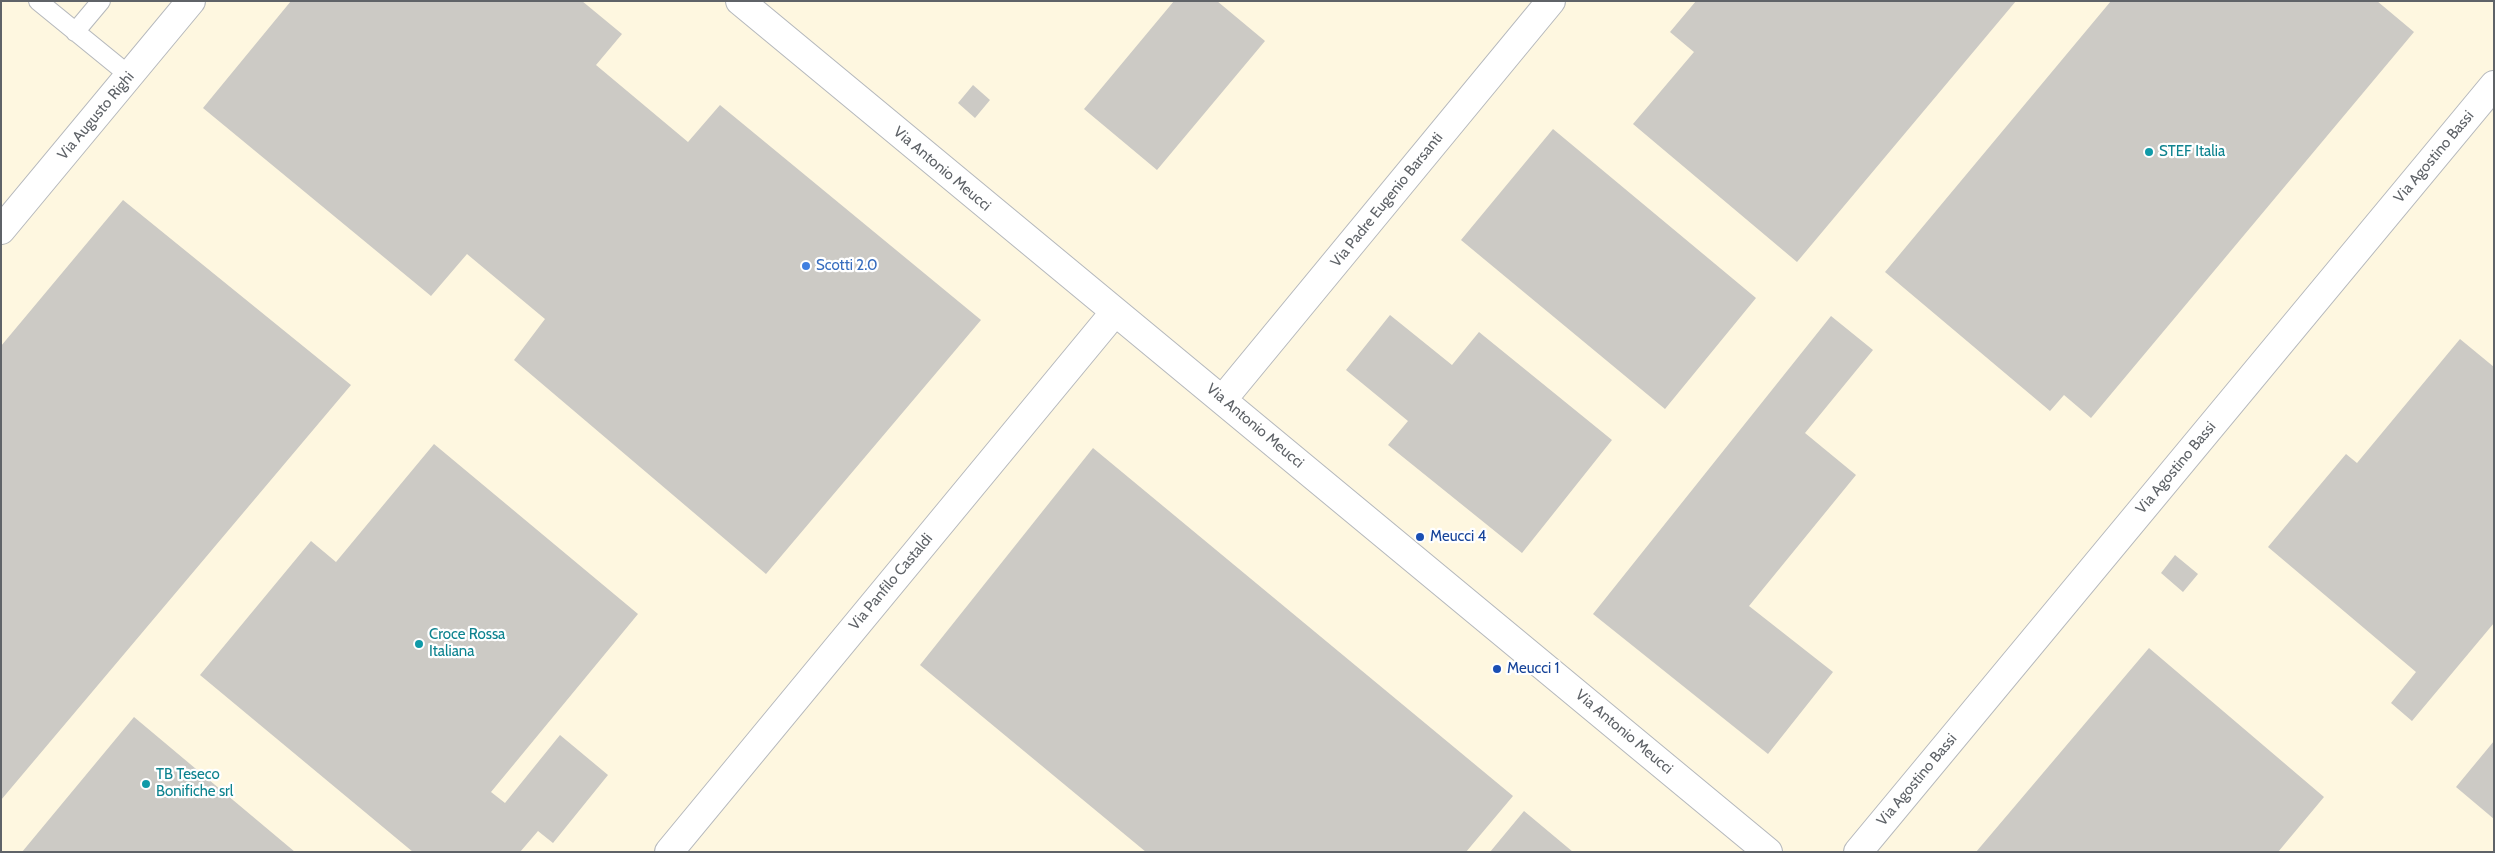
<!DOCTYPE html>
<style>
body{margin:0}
#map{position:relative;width:2495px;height:853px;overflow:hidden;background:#f1efe8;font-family:Cabin,sans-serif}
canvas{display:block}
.frame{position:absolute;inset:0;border:2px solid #5f6368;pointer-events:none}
</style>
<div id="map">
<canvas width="2495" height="853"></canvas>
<div class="frame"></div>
</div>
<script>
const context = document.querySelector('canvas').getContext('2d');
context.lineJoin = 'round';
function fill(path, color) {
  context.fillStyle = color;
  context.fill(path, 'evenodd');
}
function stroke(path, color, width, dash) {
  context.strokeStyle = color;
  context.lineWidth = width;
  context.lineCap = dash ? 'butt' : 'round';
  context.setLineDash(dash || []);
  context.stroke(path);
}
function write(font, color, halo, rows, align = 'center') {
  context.font = font + ' Cabin,sans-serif';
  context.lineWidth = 4.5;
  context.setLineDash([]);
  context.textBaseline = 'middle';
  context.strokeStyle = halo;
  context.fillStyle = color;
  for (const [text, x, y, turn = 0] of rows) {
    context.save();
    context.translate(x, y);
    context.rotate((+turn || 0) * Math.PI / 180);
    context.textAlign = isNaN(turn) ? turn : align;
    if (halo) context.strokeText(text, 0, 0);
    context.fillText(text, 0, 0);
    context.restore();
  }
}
fill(new Path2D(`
 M 1,1 L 2494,1 L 2494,852 L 1,852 Z`), '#fef7e0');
fill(new Path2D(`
 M 291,1 L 582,1 L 622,34 L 596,65 L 688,142 L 720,105 L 981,320 L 766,574 L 514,360 L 545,319 L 467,254 L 431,296 L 203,108 Z
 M 1174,1 L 1217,1 L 1265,41 L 1157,170 L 1084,109 Z
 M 1696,1 L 2016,1 L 1797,262 L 1633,124 L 1694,52 L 1670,32 Z
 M 2111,1 L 2377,1 L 2414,32 L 2091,418 L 2064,395 L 2050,411 L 1885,272 Z
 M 973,85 L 990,100 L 975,118 L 958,103 Z
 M 1553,129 L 1756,298 L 1665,409 L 1461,240 Z
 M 123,200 L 351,385 L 1,800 L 1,346 Z
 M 1390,315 L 1452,365 L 1479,332 L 1612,440 L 1522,553 L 1388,445 L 1408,421 L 1346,370 Z
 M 1831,316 L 1873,350 L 1805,433 L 1856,475 L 1749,606 L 1833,672 L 1768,754 L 1593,614 Z
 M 2460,339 L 2494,367 L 2494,623 L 2412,721 L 2391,703 L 2416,672 L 2268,547 L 2346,454 L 2357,463 Z
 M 434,444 L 638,614 L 491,792 L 505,803 L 560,735 L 608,775 L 553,843 L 538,831 L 520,852 L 413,852 L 200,675 L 311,541 L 336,562 Z
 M 1093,448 L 1513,796 L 1466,852 L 1146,852 L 920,665 Z
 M 2175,555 L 2198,574 L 2183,592 L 2161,573 Z
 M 2149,648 L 2324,797 L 2278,852 L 1976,852 Z
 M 134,717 L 295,852 L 22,852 Z
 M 2494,741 L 2494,819 L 2456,787 Z
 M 1524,811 L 1573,852 L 1490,852 Z`), '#cccac5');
const service = new Path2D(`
 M 38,1 L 130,76
 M 75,32 L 101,1`);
const minor = new Path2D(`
 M 740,1 L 1768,852
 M 1,230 L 191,1
 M 1223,399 L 1551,1
 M 669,852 L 1114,313
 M 1858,852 L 2494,85`);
stroke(service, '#b5b8bc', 20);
stroke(minor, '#b5b8bc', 30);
stroke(service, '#fff', 18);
stroke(minor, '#fff', 28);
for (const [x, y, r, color] of [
 [2149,152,5,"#0f9aa8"],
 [806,266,5,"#3f7fe0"],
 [1420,537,5,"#1a4fb4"],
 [419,644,5,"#0f9aa8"],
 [1497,669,5,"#1a4fb4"],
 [146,784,5,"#0f9aa8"]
]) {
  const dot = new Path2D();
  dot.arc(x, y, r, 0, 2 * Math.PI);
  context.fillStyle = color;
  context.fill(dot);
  stroke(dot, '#fff', 2);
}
write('15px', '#5f6368', '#fff', [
 ["Via Augusto Righi",96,116,-50],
 ["Via Agostino Bassi",2434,157,-50],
 ["Via Antonio Meucci",942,169,40],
 ["Via Padre Eugenio Barsanti",1387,200,-51],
 ["Via Antonio Meucci",1255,426,40],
 ["Via Agostino Bassi",2176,468,-50],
 ["Via Panfilo Castaldi",891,582,-50],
 ["Via Antonio Meucci",1624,732,40],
 ["Via Agostino Bassi",1917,780,-50]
]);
write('15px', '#0d838f', '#fff', [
 ["STEF Italia",2159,152],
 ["Croce Rossa",429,635],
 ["Italiana",429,652],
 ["TB Teseco",156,775],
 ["Bonifiche srl",156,792]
], 'left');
write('15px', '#366cbe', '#fff', [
 ["Scotti 2.0",816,266]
], 'left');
write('15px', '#164399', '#fff', [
 ["Meucci 4",1430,537],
 ["Meucci 1",1507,669]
], 'left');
</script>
